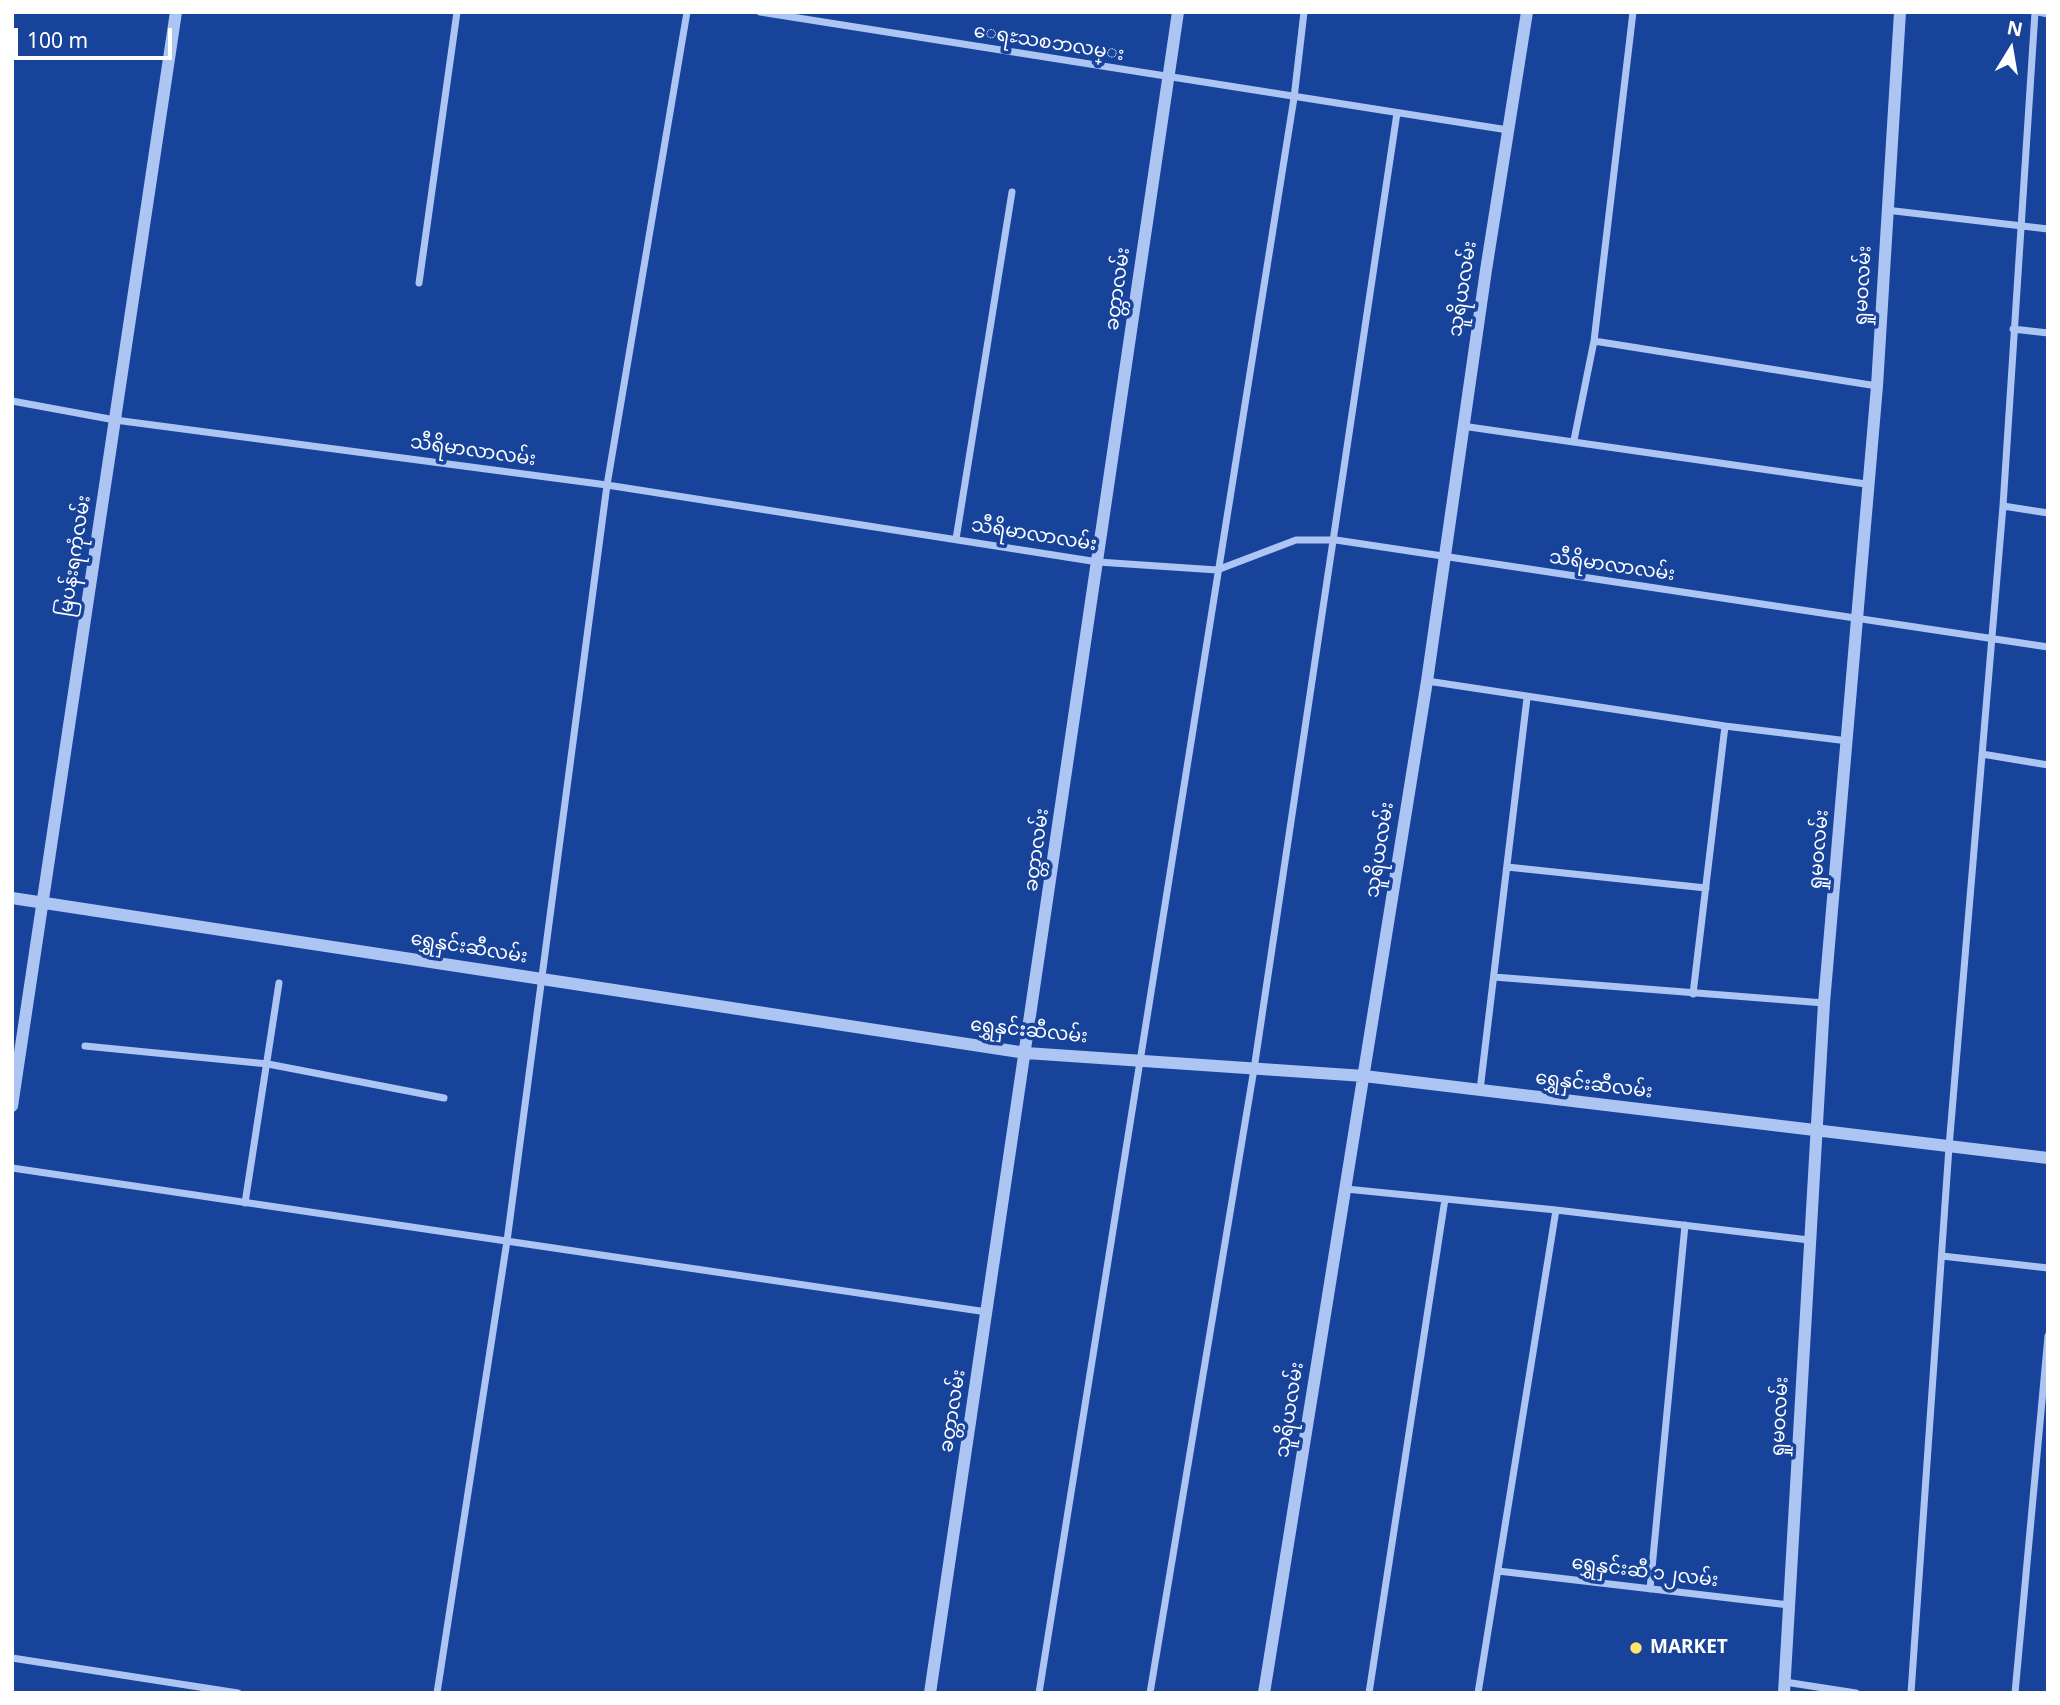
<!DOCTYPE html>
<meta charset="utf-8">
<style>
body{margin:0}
#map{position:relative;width:2060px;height:1705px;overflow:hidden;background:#18439a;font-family:"Noto Sans",sans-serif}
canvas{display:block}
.frame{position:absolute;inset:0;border:14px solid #fff;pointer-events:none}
.north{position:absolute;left:1976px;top:14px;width:70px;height:70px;-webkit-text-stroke:5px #18439a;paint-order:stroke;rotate:11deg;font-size:19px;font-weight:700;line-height:28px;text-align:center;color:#fff}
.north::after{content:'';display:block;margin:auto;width:24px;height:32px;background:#fff;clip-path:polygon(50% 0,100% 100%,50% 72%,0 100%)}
.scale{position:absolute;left:14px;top:28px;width:158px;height:32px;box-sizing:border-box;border:4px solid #fff;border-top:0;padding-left:9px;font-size:21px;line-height:24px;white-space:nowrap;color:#fff;-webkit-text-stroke:5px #18439a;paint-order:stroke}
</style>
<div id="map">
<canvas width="2060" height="1705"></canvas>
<div class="frame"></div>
<div class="north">N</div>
<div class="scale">100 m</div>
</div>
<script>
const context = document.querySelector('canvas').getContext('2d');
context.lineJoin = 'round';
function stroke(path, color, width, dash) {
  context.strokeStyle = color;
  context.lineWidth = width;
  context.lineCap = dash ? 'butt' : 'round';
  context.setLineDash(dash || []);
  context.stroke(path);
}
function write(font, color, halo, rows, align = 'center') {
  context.font = font + ' "Noto Sans","Noto Sans Myanmar",sans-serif';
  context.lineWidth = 7;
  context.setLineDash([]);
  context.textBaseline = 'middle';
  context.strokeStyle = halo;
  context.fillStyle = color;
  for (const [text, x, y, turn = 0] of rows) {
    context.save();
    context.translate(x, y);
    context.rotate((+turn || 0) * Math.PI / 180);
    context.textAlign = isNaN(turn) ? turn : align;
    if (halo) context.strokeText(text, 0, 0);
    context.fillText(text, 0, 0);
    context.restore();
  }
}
stroke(new Path2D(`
 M 760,12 L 1508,130
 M 2038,12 L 2048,14
 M 1886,210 L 2048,229
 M 419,283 L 457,12
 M 2013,329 L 2048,333
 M 1594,341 L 1633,12
 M 12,401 L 115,420 L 607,485 L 1098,562 L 1217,570 L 1296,540 L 1336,540 L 2048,647
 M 1462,426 L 1866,484
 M 1574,440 L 1594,341 L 1877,386
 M 2003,506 L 2048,513
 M 956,539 L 1012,192
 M 1427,681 L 1725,726 L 1848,741
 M 1982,754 L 2048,765
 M 1507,867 L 1706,888
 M 1494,977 L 1824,1003
 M 1693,994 L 1725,726
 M 85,1046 L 268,1064 L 444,1098
 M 1480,1090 L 1527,698
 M 12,1168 L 987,1312
 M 1346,1189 L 1556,1210 L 1809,1240
 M 245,1203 L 279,983
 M 1942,1256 L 2048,1268
 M 1498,1571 L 1789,1605
 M 1650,1589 L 1685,1225
 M 12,1658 L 238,1693
 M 1785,1682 L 1856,1693
 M 437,1693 L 507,1241 L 607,485 L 687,12
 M 1039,1693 L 1294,98 L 1304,12
 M 1150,1693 L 1254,1069 L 1397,113
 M 1369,1693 L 1445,1199
 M 1478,1693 L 1556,1210
 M 1911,1693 L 1949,1147 L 2003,506 L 2035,12
 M 2015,1693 L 2048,1336`), '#adc5f2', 7);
stroke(new Path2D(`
 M 12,898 L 1026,1053 L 1364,1076 L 2048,1158
 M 12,1106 L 176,12
 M 930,1693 L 1178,12
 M 1264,1693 L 1427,681 L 1486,270 L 1527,12
 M 1784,1693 L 1824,1003 L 1877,386 L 1900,12`), '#adc5f2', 12);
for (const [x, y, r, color] of [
 [1636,1648,7,"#ffe46d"]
]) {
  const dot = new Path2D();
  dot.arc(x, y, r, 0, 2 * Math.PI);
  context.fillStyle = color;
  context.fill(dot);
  stroke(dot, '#18439a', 2.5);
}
write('19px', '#fff', '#18439a', [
 ["ေရႊသစၥာလမ္း",1049,43,9],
 ["ရှုမဝလမ်း",1863,286,-87],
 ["ခတ္တာလမ်း",1118,289,-82],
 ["သူရိယလမ်း",1463,289,-81],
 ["သီရိမာလာလမ်း",473,451,8],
 ["သီရိမာလာလမ်း",1034,535,9],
 ["မြပန်းရကုံလမ်း",75,556,-81],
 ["သီရိမာလာလမ်း",1612,566,8],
 ["ခတ္တာလမ်း",1037,850,-82],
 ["သူရိယလမ်း",1380,850,-81],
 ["ရှုမဝလမ်း",1819,850,-85],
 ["ရွှေနှင်းဆီလမ်း",469,948,9],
 ["ရွှေနှင်းဆီလမ်း",1029,1031,6],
 ["ရွှေနှင်းဆီလမ်း",1594,1085,7],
 ["သူရိယလမ်း",1290,1410,-81],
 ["ခတ္တာလမ်း",953,1411,-81],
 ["ရှုမဝလမ်း",1780,1417,-87],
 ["ရွှေနှင်းဆီ ၁၂လမ်း",1645,1572,7]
]);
write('bold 19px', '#fff', '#18439a', [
 ["MARKET",1650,1648]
], 'left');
</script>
